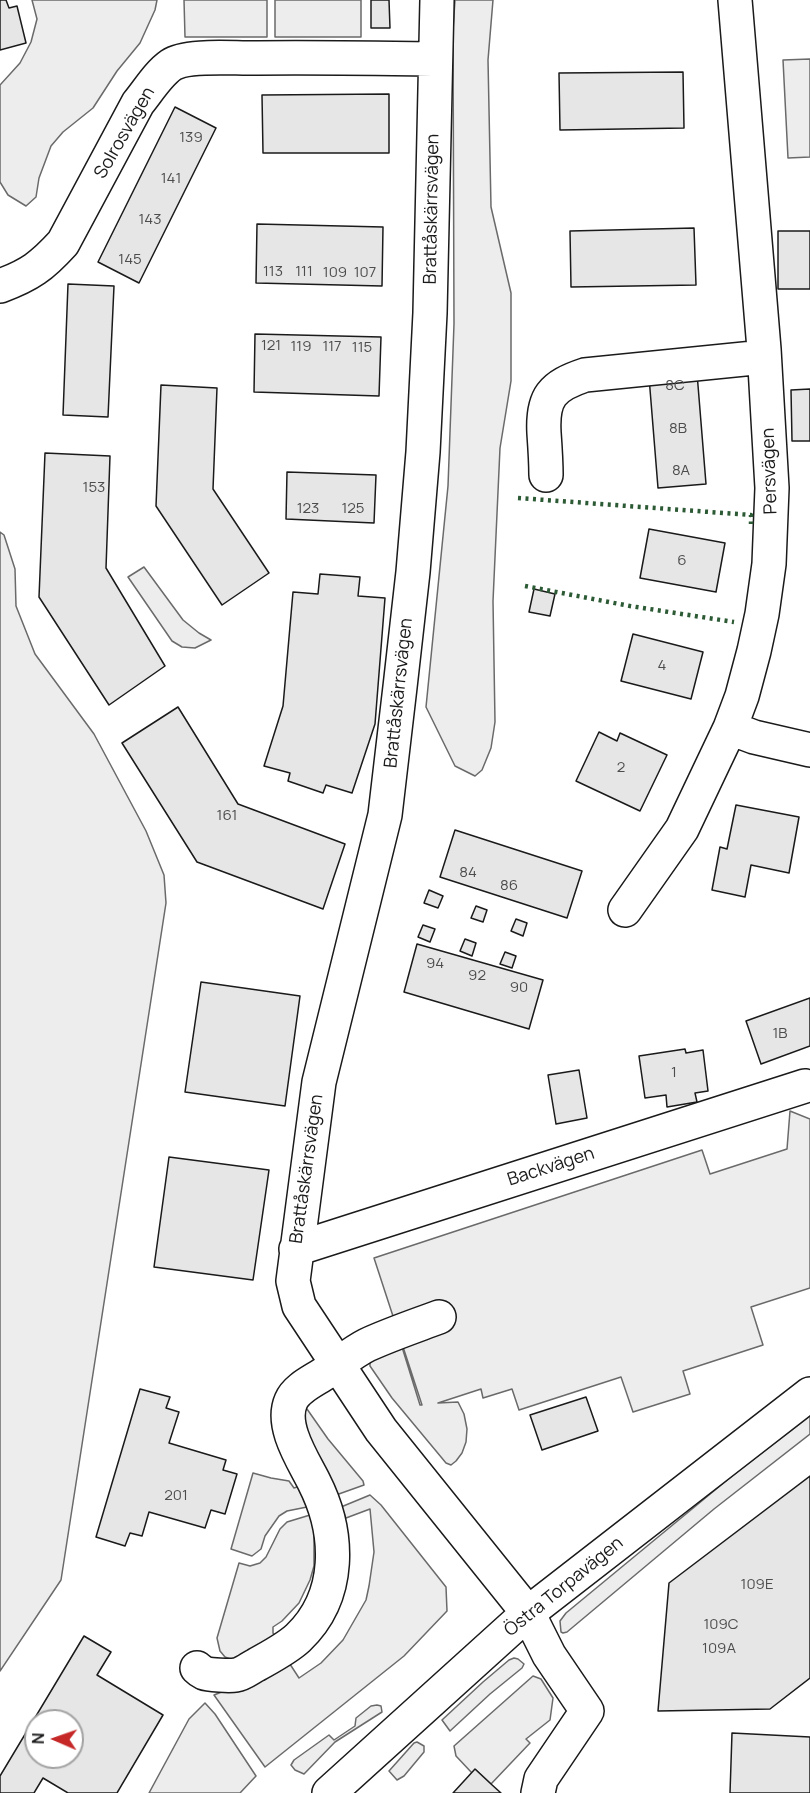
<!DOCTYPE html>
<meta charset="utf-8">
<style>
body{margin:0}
#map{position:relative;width:810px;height:1793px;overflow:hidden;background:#fff;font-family:Manrope,sans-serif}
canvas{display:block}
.north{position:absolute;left:24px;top:1709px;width:60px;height:60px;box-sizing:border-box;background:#fff;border:2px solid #a3a3a3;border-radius:50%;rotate:272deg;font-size:16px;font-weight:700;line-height:24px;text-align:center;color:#1a1a1a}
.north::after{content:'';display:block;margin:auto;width:21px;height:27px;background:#c62828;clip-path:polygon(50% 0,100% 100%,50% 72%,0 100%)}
</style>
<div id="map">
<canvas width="810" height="1793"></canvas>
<div class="north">N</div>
</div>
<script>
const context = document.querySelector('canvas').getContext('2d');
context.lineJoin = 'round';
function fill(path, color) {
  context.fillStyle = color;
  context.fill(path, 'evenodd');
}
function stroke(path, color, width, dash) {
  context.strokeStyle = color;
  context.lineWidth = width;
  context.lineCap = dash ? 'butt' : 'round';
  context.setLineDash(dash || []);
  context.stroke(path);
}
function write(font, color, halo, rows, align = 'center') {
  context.font = font + ' Manrope,sans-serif';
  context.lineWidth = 4.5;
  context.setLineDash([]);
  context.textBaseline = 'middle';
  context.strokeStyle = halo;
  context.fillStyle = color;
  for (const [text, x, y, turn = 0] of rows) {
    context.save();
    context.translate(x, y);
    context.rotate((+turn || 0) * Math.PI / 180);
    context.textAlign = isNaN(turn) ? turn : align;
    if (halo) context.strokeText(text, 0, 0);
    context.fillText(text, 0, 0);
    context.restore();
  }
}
const built = new Path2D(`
 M 32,0 L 157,0 L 155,10 L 140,43 L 117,71 L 93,108 L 63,132 L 51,146 L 39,178 L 36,197 L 26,206 L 8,195 L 0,182 L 0,85 L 20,63 L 31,42 L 37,19 Z
 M 184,0 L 267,0 L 267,37 L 185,37 Z
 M 275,0 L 361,0 L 361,37 L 275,37 Z
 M 455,0 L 493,0 L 488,60 L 491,207 L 511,293 L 511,381 L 500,448 L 493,601 L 495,722 L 491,748 L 482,770 L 475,776 L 455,766 L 426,707 L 448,486 L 454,324 L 453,30 Z
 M 810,59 L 810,157 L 788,158 L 783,60 Z
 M 0,532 L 4,535 L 15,569 L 16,606 L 35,654 L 94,734 L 146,831 L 164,875 L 166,903 L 61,1580 L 0,1671 Z
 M 144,567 L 183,620 L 199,633 L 211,640 L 195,648 L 182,647 L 172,641 L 128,577 Z
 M 790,1111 L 810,1119 L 810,1288 L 751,1307 L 763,1345 L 683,1371 L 690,1394 L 633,1412 L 621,1377 L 519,1410 L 512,1389 L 483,1398 L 481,1389 L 438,1403 L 458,1402 L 464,1414 L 467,1429 L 466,1442 L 462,1453 L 456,1461 L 451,1465 L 446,1463 L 392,1398 L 370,1366 L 370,1363 L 374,1358 L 402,1347 L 420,1405 L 422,1405 L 374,1258 L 702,1150 L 710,1174 L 787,1149 Z
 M 304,1409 L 307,1409 L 328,1439 L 363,1481 L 364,1485 L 336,1495 L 305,1427 Z
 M 810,1416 L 810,1434 L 714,1509 L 567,1632 L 563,1633 L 561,1632 L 560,1621 L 566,1613 L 732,1476 Z
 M 253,1473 L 271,1478 L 289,1481 L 294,1488 L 300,1486 L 307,1507 L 287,1511 L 279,1516 L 265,1536 L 261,1549 L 252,1556 L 231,1549 Z
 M 370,1495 L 381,1505 L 446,1587 L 447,1611 L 404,1656 L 265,1767 L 214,1695 L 244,1683 L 286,1658 L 299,1678 L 321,1663 L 343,1640 L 366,1600 L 369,1586 L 374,1552 L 370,1509 L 346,1518 L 341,1507 Z
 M 310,1515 L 314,1531 L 314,1566 L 310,1580 L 299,1603 L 282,1621 L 273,1627 L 273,1633 L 278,1640 L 235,1661 L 225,1657 L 220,1651 L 217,1638 L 239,1563 L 250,1566 L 260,1563 L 266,1557 L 280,1529 L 287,1522 Z
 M 514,1658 L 518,1659 L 524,1664 L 522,1668 L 490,1694 L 450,1731 L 442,1720 L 483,1682 L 509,1660 Z
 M 533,1676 L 541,1679 L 553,1698 L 550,1720 L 526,1739 L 530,1743 L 491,1784 L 476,1770 L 472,1773 L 456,1756 L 454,1746 Z
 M 205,1703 L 215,1714 L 256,1776 L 240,1793 L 149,1793 L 189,1719 Z
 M 377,1705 L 381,1706 L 382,1712 L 335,1742 L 304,1774 L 295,1770 L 291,1765 L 294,1760 L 329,1735 L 334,1740 L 355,1726 L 356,1718 L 371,1706 Z
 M 417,1742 L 424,1746 L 424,1752 L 404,1776 L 397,1780 L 389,1771 L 414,1743 Z`);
fill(built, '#ededed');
stroke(built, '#6a6a6a', 1.5);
const building = new Path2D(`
 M 0,0 L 6,0 L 9,8 L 17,6 L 26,43 L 0,50 Z
 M 371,0 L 389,0 L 390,28 L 371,28 Z
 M 683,72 L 684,128 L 560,130 L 559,73 Z
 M 389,94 L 389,153 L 263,153 L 262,95 Z
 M 175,107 L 216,128 L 139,283 L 98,262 Z
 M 257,224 L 383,227 L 382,286 L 256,283 Z
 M 694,228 L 696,285 L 571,287 L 570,231 Z
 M 778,231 L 810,231 L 810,289 L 778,289 Z
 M 68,284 L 114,286 L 108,417 L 63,415 Z
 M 255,334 L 381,337 L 379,396 L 254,392 Z
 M 697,373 L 706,484 L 658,488 L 649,377 Z
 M 161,385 L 217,388 L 213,489 L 269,573 L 222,605 L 156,506 Z
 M 810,389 L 810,441 L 792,441 L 791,390 Z
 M 45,453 L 110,456 L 106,568 L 165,666 L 109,705 L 39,597 Z
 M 287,472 L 376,475 L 374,523 L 286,519 Z
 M 649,529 L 725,543 L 716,592 L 640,578 Z
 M 320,574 L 360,577 L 358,596 L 385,598 L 375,724 L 352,793 L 326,785 L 323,793 L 288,781 L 290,773 L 264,766 L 283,706 L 293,592 L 318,594 Z
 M 534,589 L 555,594 L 550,616 L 529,612 Z
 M 633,634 L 703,652 L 691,699 L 621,681 Z
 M 178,707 L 238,804 L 345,844 L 323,909 L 197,862 L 122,743 Z
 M 599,732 L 617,741 L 620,733 L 667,755 L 640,811 L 576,781 Z
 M 736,805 L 799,817 L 789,873 L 751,865 L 745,897 L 712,890 L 720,847 L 727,849 Z
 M 455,830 L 582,871 L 567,918 L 440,877 Z
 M 429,890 L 443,896 L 438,908 L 424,903 Z
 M 476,906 L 487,910 L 483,922 L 471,918 Z
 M 516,919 L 527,923 L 523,936 L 511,931 Z
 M 423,925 L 435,929 L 430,942 L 418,937 Z
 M 465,939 L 476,943 L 472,956 L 460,951 Z
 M 417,944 L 543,980 L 529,1029 L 404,992 Z
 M 505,952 L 516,956 L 512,968 L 500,964 Z
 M 201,982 L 300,996 L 285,1106 L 185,1092 Z
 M 810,998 L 810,1046 L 761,1064 L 746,1021 Z
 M 685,1049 L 686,1053 L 703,1050 L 708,1091 L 695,1093 L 697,1102 L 667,1107 L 666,1095 L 645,1098 L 639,1056 Z
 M 579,1070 L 587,1118 L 556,1124 L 548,1075 Z
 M 169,1157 L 269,1170 L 253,1280 L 154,1267 Z
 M 140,1389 L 170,1397 L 166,1408 L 179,1412 L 169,1443 L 226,1460 L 223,1470 L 237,1474 L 225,1514 L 211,1510 L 205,1528 L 149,1512 L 142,1536 L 130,1533 L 125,1546 L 96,1537 Z
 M 586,1397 L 598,1431 L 542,1450 L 530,1415 Z
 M 810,1476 L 810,1678 L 770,1709 L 658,1711 L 669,1583 Z
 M 84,1636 L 111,1652 L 97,1675 L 163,1715 L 117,1793 L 68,1793 L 43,1778 L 34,1793 L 0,1793 L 0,1776 ZM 36,1721 L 72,1721 L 72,1757 L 36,1757 Z
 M 732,1733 L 810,1737 L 810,1793 L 730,1793 Z
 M 475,1769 L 491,1784 L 501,1793 L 453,1793 Z`);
fill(building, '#e6e6e6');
stroke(building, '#1a1a1a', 1.5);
const minor = new Path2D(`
 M 437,0 L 430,313 L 423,452 L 413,572 L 400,687 L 385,815 L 319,1082 L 293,1281 L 299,1306 L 381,1430 L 528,1613 L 549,1655 L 587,1711 L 541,1779 L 538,1793
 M 0,286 C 30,275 42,266 63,243 L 138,103 C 148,91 158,74 171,65 C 185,55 229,58 247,58 C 310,57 372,58 435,59
 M 546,475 C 546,461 545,447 544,433 C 542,397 552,386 585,375 L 764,357
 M 730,728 L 754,737 L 810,750
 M 625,910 L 682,829 L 730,728 L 742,696 L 754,651 L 762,614 L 769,564 L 772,488 L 764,349 L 735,0
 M 296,1249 L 805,1086
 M 197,1668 C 199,1670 202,1672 204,1673 C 209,1675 230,1676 236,1675 C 243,1674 250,1668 256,1665 C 270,1657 286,1649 298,1638 C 342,1596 340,1533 314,1482 C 303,1460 280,1426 291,1401 C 296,1389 311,1382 322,1375 C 337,1366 351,1353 367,1345 C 391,1334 415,1326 439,1317
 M 329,1793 L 528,1613 L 810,1394`);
stroke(minor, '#1a1a1a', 36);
stroke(minor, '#fff', 33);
stroke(new Path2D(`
 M 518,498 L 751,515 L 751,524
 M 525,586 L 630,606 L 734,622`), '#2b5a34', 4.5, [3, 4.5]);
write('15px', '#4d4d4d', null, [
 ["139",191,138],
 ["141",171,179],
 ["143",150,220],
 ["145",130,260],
 ["113",273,272],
 ["111",304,272],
 ["109",335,273],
 ["107",365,273],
 ["121",271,346],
 ["119",301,347],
 ["117",332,347],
 ["115",362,348],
 ["8C",675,386],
 ["8B",678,429],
 ["8A",681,471],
 ["153",94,488],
 ["123",308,509],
 ["125",353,509],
 ["6",682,561],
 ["4",662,666],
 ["2",621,768],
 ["161",227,816],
 ["84",468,873],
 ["86",509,886],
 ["94",435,964],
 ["92",477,976],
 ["90",519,988],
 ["1B",780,1034],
 ["1",674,1073],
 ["201",176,1496],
 ["109E",757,1585],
 ["109C",721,1625],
 ["109A",719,1649]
]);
write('18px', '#1a1a1a', '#fff', [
 ["Solrosvägen",125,133,-60],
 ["Brattåskärrsvägen",432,209,-89],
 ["Persvägen",770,471,-92],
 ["Brattåskärrsvägen",399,693,-84],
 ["Backvägen",551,1167,-18],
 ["Brattåskärrsvägen",307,1169,-82],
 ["Östra Torpavägen",564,1587,-39]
]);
</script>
